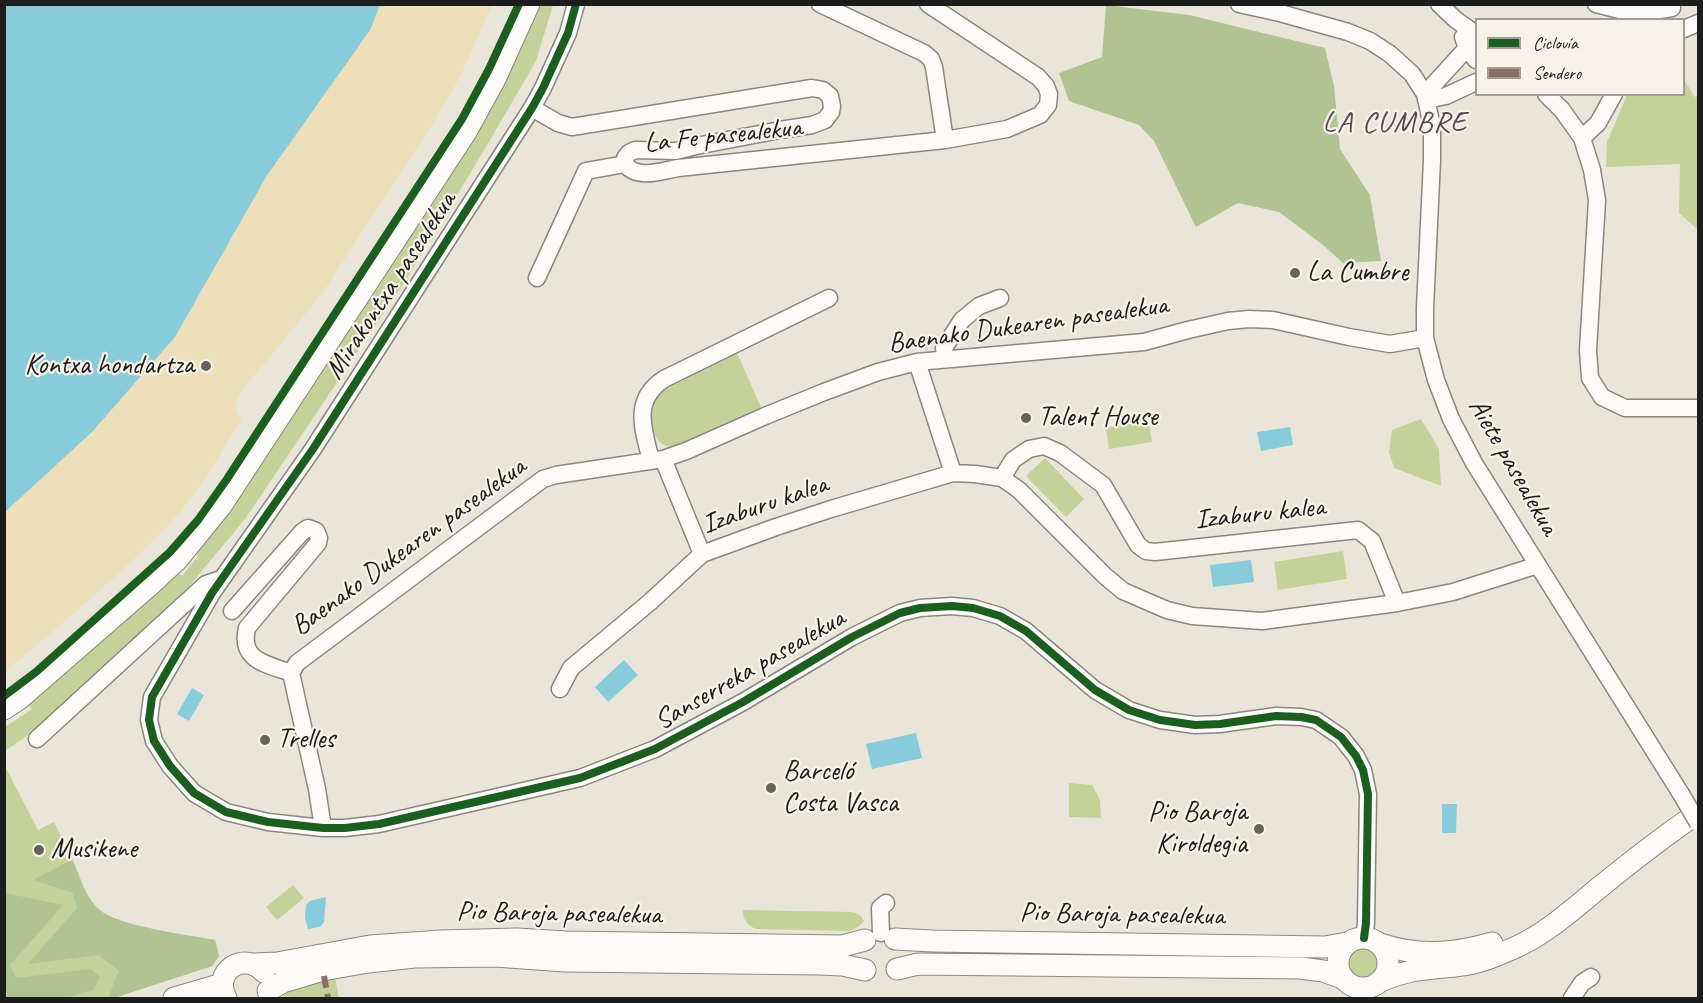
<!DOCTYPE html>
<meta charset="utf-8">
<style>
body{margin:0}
#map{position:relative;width:1703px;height:1003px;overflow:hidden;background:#e9e6d9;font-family:Caveat,sans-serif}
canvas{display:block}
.frame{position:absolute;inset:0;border:6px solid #1c1c1c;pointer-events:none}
.legend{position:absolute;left:1475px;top:18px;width:210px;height:78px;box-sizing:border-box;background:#f7f3e8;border:2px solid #9f9d96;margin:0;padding:8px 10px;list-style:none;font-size:18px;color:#1c1c1c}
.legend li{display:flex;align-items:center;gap:12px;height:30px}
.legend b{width:30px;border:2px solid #9f9d96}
</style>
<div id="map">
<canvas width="1703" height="1003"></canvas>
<div class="frame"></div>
<ul class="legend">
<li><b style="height:8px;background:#1b5e20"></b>Ciclovía</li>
<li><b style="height:8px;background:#8d6e63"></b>Sendero</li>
</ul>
</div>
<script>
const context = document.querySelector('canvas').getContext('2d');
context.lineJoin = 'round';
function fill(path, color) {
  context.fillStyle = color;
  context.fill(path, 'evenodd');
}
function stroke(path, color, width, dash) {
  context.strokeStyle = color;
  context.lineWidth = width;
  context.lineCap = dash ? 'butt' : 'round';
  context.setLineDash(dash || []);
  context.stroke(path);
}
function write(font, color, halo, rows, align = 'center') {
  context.font = font + ' Caveat,sans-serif';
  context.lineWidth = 4.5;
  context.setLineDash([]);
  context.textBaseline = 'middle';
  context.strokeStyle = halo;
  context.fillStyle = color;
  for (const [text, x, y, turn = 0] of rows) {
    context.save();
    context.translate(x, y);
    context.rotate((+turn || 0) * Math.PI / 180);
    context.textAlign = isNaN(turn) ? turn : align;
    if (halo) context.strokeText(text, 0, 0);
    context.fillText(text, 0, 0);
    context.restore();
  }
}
fill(new Path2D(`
 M 537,5 L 553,5 L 536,61 L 486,147 L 406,280 L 245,519 L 176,602 L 41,726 L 5,751 L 5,727 L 32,709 L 28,703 L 176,572 L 182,576 L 198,556 L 196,552 Z
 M 1684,80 L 1695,97 L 1698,95 L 1698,230 L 1679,213 L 1680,164 L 1606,167 L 1607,142 L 1627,95 L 1684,94 Z
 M 737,353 L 761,407 L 674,446 C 671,446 666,447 664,445 C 650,438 649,412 655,399 C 657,396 659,394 662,391 Z
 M 1421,419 L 1439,449 L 1441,486 L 1394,468 L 1389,452 L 1392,430 Z
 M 1148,420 L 1152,442 L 1109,449 L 1106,428 Z
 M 1045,458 L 1084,499 L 1066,517 L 1026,476 Z
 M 1343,551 L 1347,579 L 1278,590 L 1274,562 Z
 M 4,764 L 38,830 L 54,822 C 60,835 67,847 73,860 C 80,876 85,896 99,909 C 116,926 188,935 215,940 L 219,956 L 212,966 L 114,998 L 5,998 Z
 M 1069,783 L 1092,785 L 1100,800 L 1101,818 L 1069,817 Z
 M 293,885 L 304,898 L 277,920 L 266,907 Z
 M 743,910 L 851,912 C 858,913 861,915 864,921 L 858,927 L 849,931 L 756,929 C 747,925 743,920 743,910 Z
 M1347 962a16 16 0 1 1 32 0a16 16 0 1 1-32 0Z
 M 335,976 L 339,998 L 282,998 L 293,986 Z`), '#c4d199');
fill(new Path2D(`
 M 1106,5 L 1189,15 L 1325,48 L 1334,86 L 1340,149 L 1370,195 L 1381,261 L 1343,263 L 1323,245 L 1279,212 L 1238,203 L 1196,227 L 1154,141 L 1139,125 L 1069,101 L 1059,73 L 1102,57 Z
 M 72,860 C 79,876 85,897 98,909 C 116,926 188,935 215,940 L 219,956 L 212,966 L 114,998 L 108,998 L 119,971 L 99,955 L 28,964 L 77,908 L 73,893 L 33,880 Z
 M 5,893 L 63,905 L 10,965 L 16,978 L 90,969 L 100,977 L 93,990 L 66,998 L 5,998 Z`), '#b1c393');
fill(new Path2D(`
 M 232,5 L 492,5 L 460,77 L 430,128 L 321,295 L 238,395 C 235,406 235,411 242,420 C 219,454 199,492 171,522 C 120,576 61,624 5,672 L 4,404 Z`), '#ecdfb9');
fill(new Path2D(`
 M 5,4 L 380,5 L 370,30 L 266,177 L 175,337 L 92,432 L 5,512 Z
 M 1290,427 L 1293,445 L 1261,451 L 1257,432 Z
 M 1251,560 L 1254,582 L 1213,587 L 1210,565 Z
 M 624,660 L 638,675 L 608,702 L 595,687 Z
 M 192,688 L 204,695 L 189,721 L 177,714 Z
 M 916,733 L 922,758 L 872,769 L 866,744 Z
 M 1442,804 L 1457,804 L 1456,833 L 1442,833 Z
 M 326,897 L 324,922 L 320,927 L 308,929 L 305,918 L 306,905 L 310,901 Z`), '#88ccdb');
const minor = new Path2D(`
 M 576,4 L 568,33 L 543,88 L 532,108 L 313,449 L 212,593 L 152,697 L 149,720 L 154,741 L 170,766 L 194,793 L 226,812 L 268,822 L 323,828 L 345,828 L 379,824 L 580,778 L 655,749 L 743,702 L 852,637 L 900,613 L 920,608 L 952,606 L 973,608 L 1000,616 L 1026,631 L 1095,690 L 1129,710 L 1160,720 L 1195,725 L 1220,724 L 1276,716 L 1301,717 L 1316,720 L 1341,737 L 1356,756 L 1363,770 L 1368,794 L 1366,923 L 1364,938
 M 820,4 L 924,53 L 931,59 L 934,67 L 945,140
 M 1239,4 L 1280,13 L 1348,32 L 1370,41 L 1390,54 L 1412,74 L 1425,94 L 1432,126 L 1432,160 L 1425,308 L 1425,338 L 1436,380 L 1451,419 L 1474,463 L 1681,794
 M 1439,4 L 1456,20 L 1476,34
 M 1596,4 L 1635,14 L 1672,8
 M 1684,29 L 1698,23
 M 1463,37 L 1467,48 L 1476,60
 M 1425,94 L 1467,48 L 1476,43
 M 1546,94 L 1562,110 L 1582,138 L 1592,170 L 1597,200 L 1588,350 L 1590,378 L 1602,397 L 1625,408 L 1698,408
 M 1426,100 L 1446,96 L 1476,82
 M 532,108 L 558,123 L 572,127 L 812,88 L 823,90 L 830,96 L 832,106 L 831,112 L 825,120 L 812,125 L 780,130 L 696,146 L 676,151 L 635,150 L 629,153 L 625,158 L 625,164
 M 1582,138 L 1598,123 L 1614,94
 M 625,164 C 637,180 661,171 678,168 L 945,140 L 1007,129 L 1040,115 L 1048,105 L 1049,94 L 1046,86 L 1038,77 L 928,4
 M 537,278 L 586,171 L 625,164
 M 945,358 L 944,348 L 962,320 L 979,306 L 1000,298
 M 917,362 L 953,473
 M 663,459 L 702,554
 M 651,460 C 643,429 632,400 664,379 L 829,298
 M 1002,478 L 1013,460 L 1029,449 L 1044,446 L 1060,453 L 1103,485 L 1138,545 L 1146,551 L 1155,552 L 1358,530 L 1372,541 L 1397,603
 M 232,611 L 302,532 L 308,528 L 316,531 L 319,538 L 318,543 L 247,628 C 239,661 267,664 291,673
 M 560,689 L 571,668 L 650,602 L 702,554 L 776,527 L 831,509 L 953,473 L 975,474 L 1002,478 L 1019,490 L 1105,576 L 1123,591 L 1167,610 L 1192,616 L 1262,621 L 1397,603 L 1453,592 L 1538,565
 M 37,739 L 206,584 L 221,579
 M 323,828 L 317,789 L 291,673 L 297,663 L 543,479 L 556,475 L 663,459 L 686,451 L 765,416 L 824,392 L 878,372 L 917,362 L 1144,342 L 1188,330 L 1228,321 L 1249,319 L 1273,320 L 1349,337 L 1390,344 L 1425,338
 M 881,933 L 880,908 L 886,903
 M 1360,988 L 1361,998
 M 1572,998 L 1582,983 L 1591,977`);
const major = new Path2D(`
 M 4,709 L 19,699 L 151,584 L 178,559 L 221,506 L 466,132 L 495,79 L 529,4
 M1338 963a25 25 0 1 1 50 0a25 25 0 1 1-50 0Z
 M 895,939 L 932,941 L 1325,947 L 1347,943
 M 1380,944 C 1419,957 1453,954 1492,943
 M 254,964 L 277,963 L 370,946 L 441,941 L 517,939 L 566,942 L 842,946 L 865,940
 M 897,969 L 918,964 L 1301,968 L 1323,971 L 1343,978
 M 1381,981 C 1408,968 1434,969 1462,965 C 1480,963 1498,955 1514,948 C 1546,934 1573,909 1600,887 C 1632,861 1664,836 1698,813
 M 268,991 L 283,982 L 323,970 L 368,962 L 415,957 L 495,956 L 565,961 L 819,964 L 842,965 L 865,970
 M 174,998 L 222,984
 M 226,998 C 212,972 243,950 264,972`);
stroke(minor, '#898781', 19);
stroke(major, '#898781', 23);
stroke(minor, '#fcfbf9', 16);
stroke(major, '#fcfbf9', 21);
const minorBridge = new Path2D(`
 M 1681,794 L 1698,823`);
stroke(minorBridge, '#898781', 19, []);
stroke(minorBridge, '#fcfbf9', 16);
stroke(new Path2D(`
 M 324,976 L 328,998`), '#8d6e63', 6, [12, 6]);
stroke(new Path2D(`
 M 576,4 L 568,33 L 543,88 L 532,108 L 313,449 L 212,593 L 152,697 L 149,720 L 154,741 L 170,766 L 194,793 L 226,812 L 268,822 L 323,828 L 345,828 L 379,824 L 580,778 L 655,749 L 743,702 L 852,637 L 900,613 L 920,608 L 952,606 L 973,608 L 1000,616 L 1026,631 L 1095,690 L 1129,710 L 1160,720 L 1195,725 L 1220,724 L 1276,716 L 1301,717 L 1316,720 L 1341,737 L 1356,756 L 1363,770 L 1368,794 L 1366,923 L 1364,938
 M 4,696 L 36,672 L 170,552 L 198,520 L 227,479 L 462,119 L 489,69 L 519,4`), '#1b5e20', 8);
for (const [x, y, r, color] of [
 [1295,273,6,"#64635e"],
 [206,366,6,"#64635e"],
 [1026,418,6,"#64635e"],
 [265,740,6,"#64635e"],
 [771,788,6,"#64635e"],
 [1259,829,6,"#64635e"],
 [39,850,6,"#64635e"]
]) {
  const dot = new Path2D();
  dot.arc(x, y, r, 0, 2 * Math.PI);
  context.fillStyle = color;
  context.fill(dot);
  stroke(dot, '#f7f3e8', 2);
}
write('28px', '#1c1c1c', '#f7f3e8', [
 ["La Fe pasealekua",723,136,-6],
 ["Mirakontxa pasealekua",391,286,-57],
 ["Baenako Dukearen pasealekua",1028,325,-8],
 ["Aiete pasealekua",1513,467,60],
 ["Izaburu kalea",765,505,-19],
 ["Izaburu kalea",1260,514,-6],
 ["Baenako Dukearen pasealekua",409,547,-36],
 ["Sanserreka pasealekua",750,670,-30],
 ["Pio Baroja pasealekua",559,914,1],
 ["Pio Baroja pasealekua",1122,915,1]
]);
write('28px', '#1c1c1c', '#f7f3e8', [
 ["La Cumbre",1307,273],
 ["Kontxa hondartza",194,366,"right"],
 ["Talent House",1038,418],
 ["Trelles",277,740],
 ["Barceló",783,772],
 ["Costa Vasca",783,804],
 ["Pio Baroja",1247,813,"right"],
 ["Kiroldegia",1247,845,"right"],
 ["Musikene",51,850]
], 'left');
context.letterSpacing = '1.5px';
write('30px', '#5a4953', '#f7f3e8', [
 ["LA CUMBRE",1395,123]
]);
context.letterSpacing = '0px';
</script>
